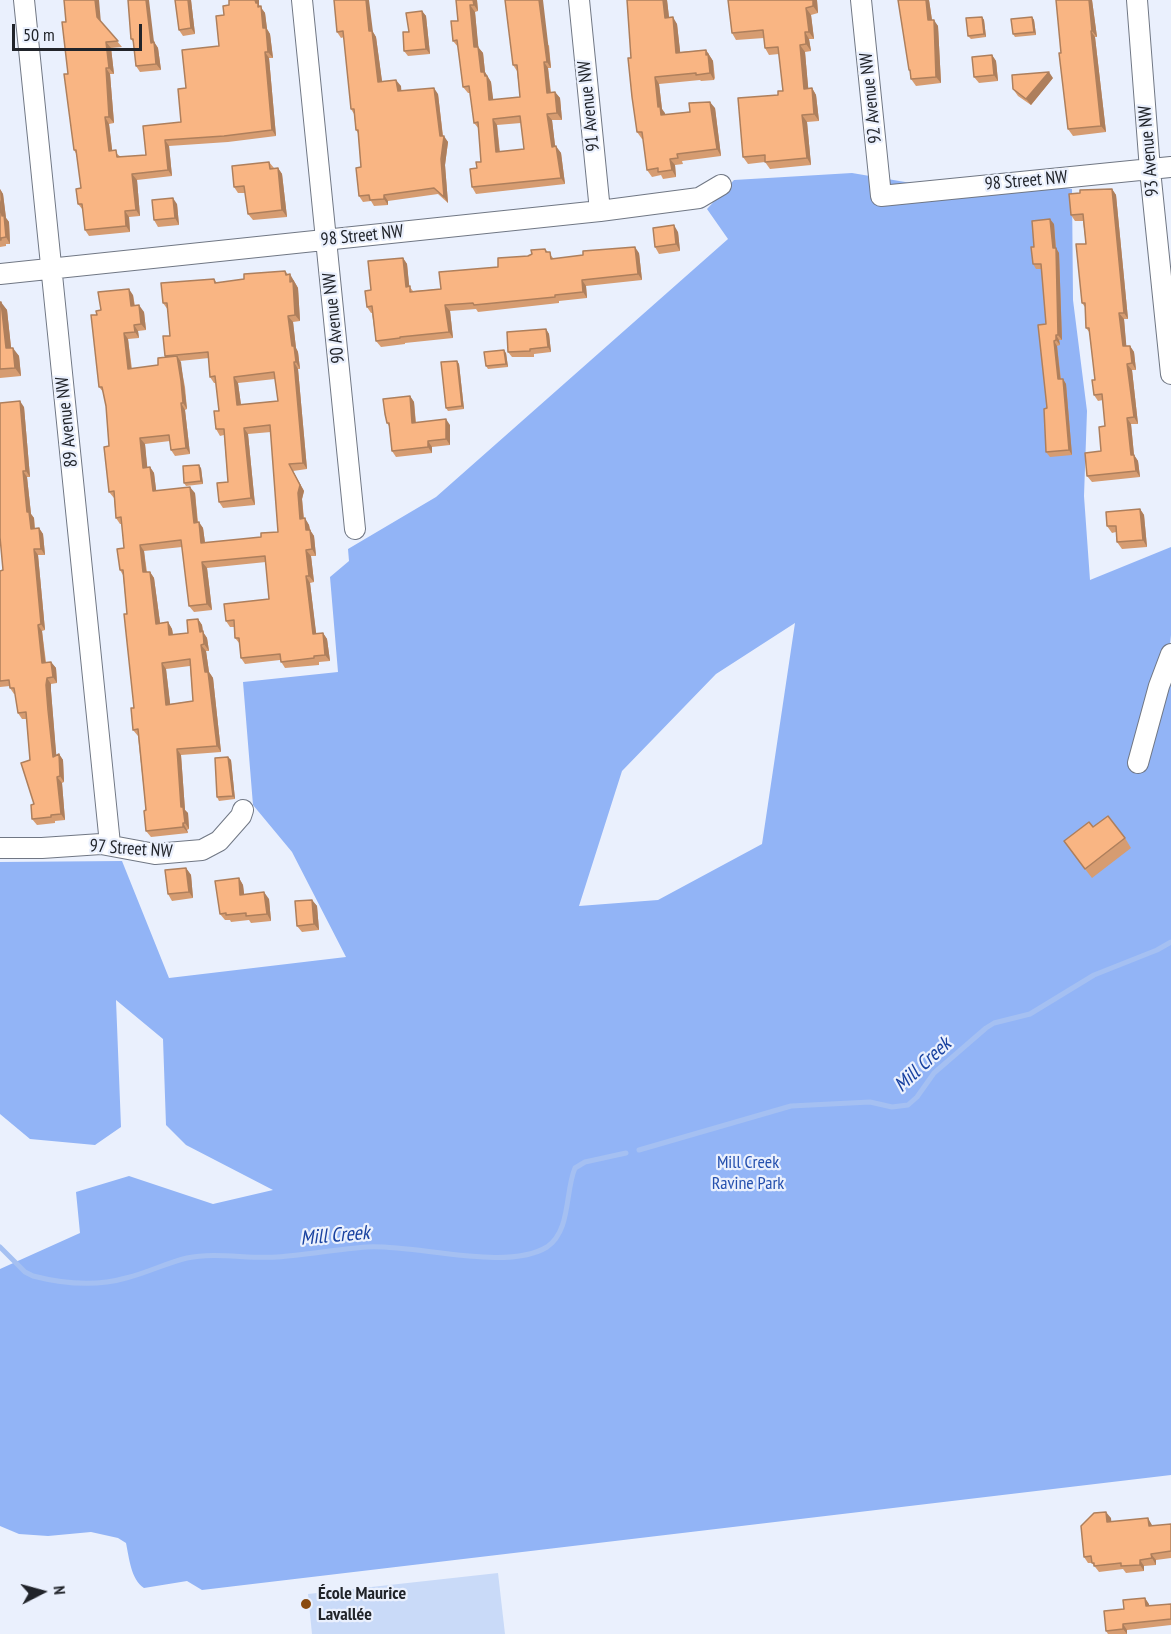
<!DOCTYPE html>
<meta charset="utf-8">
<style>
body{margin:0}
#map{position:relative;width:1171px;height:1634px;overflow:hidden;background:#eaf0fd;font-family:"PT Sans Narrow",sans-serif}
canvas{display:block}
.north{position:absolute;left:12px;top:1562px;width:60px;height:60px;-webkit-text-stroke:4px #eaf0fd;paint-order:stroke;rotate:84deg;font-size:16px;font-weight:700;line-height:24px;text-align:center;color:#21242a}
.north::after{content:'';display:block;margin:auto;width:21px;height:27px;background:#21242a;clip-path:polygon(50% 0,100% 100%,50% 72%,0 100%)}
.scale{position:absolute;left:12px;top:24px;width:130px;height:27px;box-sizing:border-box;border:3px solid #21242a;border-top:0;padding-left:8px;font-size:18px;line-height:21px;white-space:nowrap;color:#21242a;-webkit-text-stroke:4px #eaf0fd;paint-order:stroke}
</style>
<div id="map">
<canvas width="1171" height="1634"></canvas>
<div class="north">N</div>
<div class="scale">50 m</div>
</div>
<script>
const context = document.querySelector('canvas').getContext('2d');
context.lineJoin = 'round';
function fill(path, color) {
  context.fillStyle = color;
  context.fill(path, 'evenodd');
}
function stroke(path, color, width, dash) {
  context.strokeStyle = color;
  context.lineWidth = width;
  context.lineCap = dash ? 'butt' : 'round';
  context.setLineDash(dash || []);
  context.stroke(path);
}
function write(font, color, halo, rows, align = 'center') {
  context.font = font + ' "PT Sans Narrow",sans-serif';
  context.lineWidth = 4.5;
  context.setLineDash([]);
  context.textBaseline = 'middle';
  context.strokeStyle = halo;
  context.fillStyle = color;
  for (const [text, x, y, turn = 0] of rows) {
    context.save();
    context.translate(x, y);
    context.rotate((+turn || 0) * Math.PI / 180);
    context.textAlign = isNaN(turn) ? turn : align;
    if (halo) context.strokeText(text, 0, 0);
    context.fillText(text, 0, 0);
    context.restore();
  }
}
fill(new Path2D(`
 M 498,1573 L 505,1634 L 312,1634 L 308,1594 Z`), '#c9daf8');
fill(new Path2D(`
 M 852,173 L 911,183 L 1017,181 L 1072,189 L 1073,300 L 1087,411 L 1084,496 L 1090,580 L 1171,547 L 1171,635 L 1169,656 L 1171,654 L 1171,1475 L 202,1590 L 187,1581 L 144,1588 C 131,1580 129,1557 126,1543 L 118,1538 L 91,1532 L 48,1536 L 19,1534 L 0,1526 L 0,1269 L 80,1233 L 76,1192 L 129,1176 L 213,1204 L 273,1190 L 186,1145 L 166,1125 L 163,1039 L 116,1000 L 121,1127 L 95,1145 L 30,1139 L 0,1114 L 0,862 L 122,861 L 169,978 L 346,957 L 292,852 L 253,805 L 243,682 L 338,672 L 330,577 L 349,561 L 348,549 L 436,497 L 728,239 L 707,209 L 734,180 ZM 795,623 L 762,844 L 658,900 L 579,906 L 622,771 L 716,674 Z`), '#92b4f6');
stroke(new Path2D(`
 M 639,1150 L 791,1106 L 870,1102 L 892,1107 L 908,1105 L 917,1097 L 934,1073 L 986,1028 L 994,1023 L 1030,1014 L 1094,975 L 1157,950 L 1171,942
 M 0,1247 L 25,1272 L 33,1276 C 64,1284 95,1287 126,1278 C 147,1273 166,1263 187,1258 C 216,1252 247,1259 277,1257 C 307,1255 337,1249 367,1247 C 416,1244 506,1272 547,1247 C 571,1231 565,1191 575,1168 L 585,1162 L 626,1153`), '#a5c0f2', 5);
const minor = new Path2D(`
 M 24,0 L 110,844
 M 302,0 L 355,529
 M 579,0 L 600,211
 M 861,0 L 881,196 L 1171,167
 M 1137,0 L 1150,170 L 1171,374
 M 0,274 L 600,211 L 699,198 L 721,185
 M 1138,763 L 1159,686 L 1171,654
 M 0,848 L 42,848 L 101,844 L 155,854 L 202,850 L 219,841 L 241,816 L 243,810`);
stroke(minor, '#707784', 22);
stroke(minor, '#fff', 20);
fill(new Path2D(`
 M 128,0 L 158,48 L 161,70 L 140,72 L 136,66 L 134,43 L 131,39 Z
 M 175,0 L 191,0 L 195,34 L 183,36 L 179,30 Z
 M 334,0 L 373,32 L 376,37 L 382,82 L 401,86 L 401,91 L 438,94 L 443,136 L 448,142 L 445,165 L 448,203 L 438,194 L 388,201 L 388,205 L 374,206 L 371,201 L 363,202 L 359,196 L 361,167 L 358,133 L 356,130 L 354,114 L 351,109 L 344,37 L 341,38 L 337,32 Z
 M 456,0 L 477,0 L 478,11 L 475,12 L 478,47 L 483,53 L 485,72 L 491,82 L 493,100 L 520,97 L 517,71 L 513,65 L 549,45 L 551,68 L 548,68 L 551,92 L 555,92 L 560,98 L 562,120 L 552,120 L 555,146 L 561,153 L 565,184 L 476,194 L 472,187 L 477,168 L 481,162 L 479,129 L 474,123 L 470,93 L 468,93 L 463,87 L 458,47 L 453,41 L 458,21 ZM 521,123 L 524,149 L 500,152 L 497,125 Z
 M 667,0 L 669,18 L 677,24 L 680,52 L 706,50 L 713,61 L 715,78 L 714,80 L 701,81 L 700,80 L 659,84 L 662,109 L 665,115 L 715,108 L 721,156 L 682,161 L 683,164 L 675,165 L 676,177 L 663,179 L 661,175 L 652,177 L 647,170 L 643,139 L 642,139 L 637,132 L 631,58 Z
 M 728,0 L 817,0 L 818,13 L 811,15 L 814,39 L 809,39 L 811,51 L 805,52 L 808,88 L 812,88 L 816,95 L 819,121 L 807,122 L 811,165 L 770,169 L 765,162 L 748,164 L 743,157 L 778,95 L 783,91 L 779,54 L 769,55 L 765,48 L 764,38 L 736,40 L 732,33 Z
 M 929,0 L 932,20 L 938,26 L 941,83 L 916,86 L 911,79 L 911,73 L 909,70 Z
 M 1092,0 L 1097,37 L 1095,37 L 1106,132 L 1073,136 L 1068,129 L 1061,53 Z
 M 259,5 L 265,13 L 267,29 L 270,34 L 273,58 L 269,58 L 276,136 L 228,142 L 169,146 L 172,176 L 137,180 L 140,216 L 129,217 L 130,232 L 89,236 L 85,230 L 83,210 L 78,204 L 81,188 L 77,155 L 74,150 L 68,74 L 66,22 L 101,22 L 122,47 L 111,48 L 114,74 L 110,74 L 114,123 L 109,124 L 112,150 L 121,157 L 146,155 L 181,122 L 186,88 L 219,46 L 224,15 Z
 M 422,11 L 426,16 L 430,54 L 408,56 L 404,51 L 409,32 Z
 M 982,17 L 984,20 L 986,37 L 971,39 L 968,36 Z
 M 1032,17 L 1034,20 L 1036,35 L 1015,37 L 1013,34 Z
 M 992,55 L 996,61 L 998,81 L 979,83 L 974,77 Z
 M 1053,78 L 1031,105 L 1018,96 L 1013,89 Z
 M 269,162 L 274,168 L 278,168 L 282,174 L 287,217 L 253,220 L 248,214 L 245,193 L 238,193 L 234,187 Z
 M 0,189 L 3,194 L 6,218 L 9,222 L 10,244 L 6,244 L 6,246 L 0,247 Z
 M 1112,189 L 1116,195 L 1128,319 L 1124,319 L 1126,346 L 1130,346 L 1134,352 L 1136,370 L 1132,370 L 1138,424 L 1131,424 L 1134,455 L 1138,461 L 1140,477 L 1092,482 L 1087,476 L 1101,451 L 1105,426 L 1103,400 L 1098,401 L 1094,395 L 1095,380 L 1090,333 L 1086,328 L 1085,307 L 1082,303 L 1086,244 L 1083,221 L 1075,221 L 1071,215 Z
 M 177,204 L 179,225 L 158,227 L 154,220 Z
 M 1054,224 L 1056,248 L 1059,253 L 1062,340 L 1059,340 L 1060,345 L 1057,346 L 1061,379 L 1063,379 L 1066,384 L 1072,455 L 1050,457 L 1046,452 L 1046,324 L 1042,269 L 1036,269 L 1033,264 Z
 M 678,232 L 680,251 L 659,254 L 655,247 Z
 M 545,249 L 554,259 L 639,253 L 642,280 L 586,286 L 587,298 L 559,301 L 559,303 L 478,312 L 476,309 L 450,311 L 453,338 L 405,343 L 405,344 L 381,347 L 376,341 L 372,313 L 371,313 L 367,307 L 371,290 L 403,258 L 407,264 L 409,286 L 413,291 L 441,289 Z
 M 285,271 L 294,281 L 298,288 L 300,321 L 293,322 L 296,348 L 298,352 L 300,369 L 298,369 L 307,469 L 293,471 L 304,491 L 302,499 L 304,518 L 309,525 L 310,530 L 314,536 L 316,556 L 311,556 L 314,582 L 310,583 L 316,634 L 323,633 L 327,639 L 330,661 L 319,662 L 319,665 L 285,668 L 280,660 L 245,664 L 241,658 L 240,644 L 235,638 L 234,627 L 230,627 L 226,621 L 269,599 L 266,562 L 207,568 L 212,610 L 194,612 L 189,606 L 182,547 L 144,551 L 147,572 L 150,572 L 154,578 L 160,623 L 168,622 L 172,629 L 173,635 L 188,633 L 198,619 L 202,625 L 203,632 L 207,638 L 209,651 L 206,651 L 209,672 L 213,678 L 221,752 L 181,755 L 185,810 L 188,813 L 189,829 L 187,830 L 188,833 L 151,837 L 146,831 L 146,810 L 138,736 L 133,730 L 134,708 L 127,614 L 123,575 L 120,570 L 124,548 L 122,524 L 120,524 L 116,518 L 114,498 L 109,492 L 109,446 L 106,406 L 104,393 L 99,387 L 97,315 L 101,310 L 133,295 L 135,306 L 144,312 L 146,330 L 138,331 L 139,338 L 128,339 L 132,369 L 158,365 L 166,357 L 165,356 L 170,336 L 168,310 L 163,303 L 214,279 L 217,283 L 244,279 ZM 209,358 L 210,377 L 214,383 L 216,383 L 219,411 L 216,429 L 220,436 L 224,435 L 228,482 L 219,502 L 223,508 L 255,505 L 248,434 L 271,432 L 278,532 L 261,537 L 205,543 L 203,528 L 198,522 L 195,493 L 156,490 L 154,473 L 150,467 L 147,468 L 145,444 L 170,441 L 171,450 L 175,456 L 190,454 L 185,410 L 187,409 L 185,387 L 180,361 ZM 275,379 L 278,401 L 241,405 L 238,383 ZM 190,666 L 193,701 L 170,704 L 166,669 Z
 M 0,302 L 7,310 L 11,348 L 19,356 L 21,376 L 0,378 Z
 M 546,329 L 549,334 L 551,352 L 534,354 L 534,357 L 512,357 L 508,352 Z
 M 506,353 L 508,367 L 488,369 L 486,366 Z
 M 457,361 L 459,364 L 464,409 L 448,411 L 446,408 Z
 M 410,396 L 414,402 L 416,423 L 450,425 L 450,445 L 432,447 L 432,453 L 396,457 L 392,451 L 389,426 L 387,423 Z
 M 24,407 L 30,477 L 27,477 L 31,514 L 34,518 L 35,529 L 39,528 L 43,534 L 45,555 L 38,555 L 45,630 L 42,631 L 46,662 L 51,662 L 56,668 L 57,683 L 51,684 L 51,691 L 56,755 L 59,754 L 63,760 L 64,782 L 62,783 L 65,820 L 55,821 L 55,823 L 37,825 L 32,819 L 34,804 L 27,719 L 22,719 L 18,713 L 15,694 L 14,694 L 10,688 L 10,686 L 0,687 L 0,571 L 3,570 Z
 M 201,468 L 203,484 L 186,486 L 184,483 Z
 M 1140,509 L 1144,515 L 1147,547 L 1122,549 L 1117,542 L 1116,532 L 1112,533 L 1107,526 Z
 M 228,757 L 231,760 L 235,799 L 219,801 L 217,797 Z
 M 1093,827 L 1125,838 L 1131,848 L 1092,878 L 1071,851 Z
 M 186,868 L 191,875 L 193,898 L 172,901 L 168,894 Z
 M 239,878 L 243,885 L 244,895 L 269,899 L 271,921 L 251,923 L 249,920 L 231,922 L 230,920 L 225,920 L 220,914 Z
 M 312,900 L 317,906 L 319,930 L 302,932 L 297,926 Z
 M 1111,1518 L 1111,1522 L 1152,1525 L 1152,1526 L 1171,1524 L 1171,1558 L 1156,1560 L 1156,1565 L 1144,1566 L 1144,1571 L 1126,1573 L 1123,1569 L 1099,1572 L 1092,1563 L 1088,1563 L 1084,1557 Z
 M 1145,1598 L 1149,1606 L 1171,1604 L 1171,1625 L 1127,1630 L 1127,1634 L 1108,1634 L 1106,1631 L 1124,1609 Z`), '#d69c71');
fill(new Path2D(`
 M 95,0 L 99,0 L 101,23 L 97,17 Z
 M 146,0 L 149,0 L 154,42 L 158,48 L 161,70 L 156,64 L 151,43 Z
 M 188,0 L 191,0 L 195,34 L 191,28 Z
 M 255,0 L 259,0 L 259,5 L 265,13 L 267,29 L 270,34 L 273,58 L 268,52 Z
 M 366,0 L 369,0 L 373,32 L 376,37 L 383,88 L 378,82 L 369,31 Z
 M 473,0 L 477,0 L 478,11 L 474,5 Z
 M 539,0 L 543,0 L 551,68 L 547,62 Z
 M 663,0 L 667,0 L 670,25 L 665,18 Z
 M 813,0 L 817,0 L 818,13 L 813,6 Z
 M 926,0 L 929,0 L 933,27 L 928,20 Z
 M 1089,0 L 1092,0 L 1097,37 L 1092,31 Z
 M 470,5 L 475,12 L 479,53 L 474,47 Z
 M 806,8 L 811,15 L 814,39 L 809,32 Z
 M 422,11 L 426,16 L 430,54 L 426,49 Z
 M 673,17 L 677,24 L 681,59 L 676,53 Z
 M 982,17 L 984,20 L 986,37 L 984,34 Z
 M 1032,17 L 1034,20 L 1036,35 L 1034,32 Z
 M 934,20 L 938,26 L 941,83 L 936,77 Z
 M 1091,31 L 1095,37 L 1106,132 L 1101,126 Z
 M 805,32 L 809,39 L 811,51 L 806,44 Z
 M 106,42 L 111,48 L 114,74 L 109,68 Z
 M 800,45 L 805,52 L 809,96 L 804,89 Z
 M 478,47 L 483,53 L 485,72 L 491,82 L 494,106 L 489,100 L 481,72 Z
 M 706,50 L 713,61 L 714,80 L 710,73 Z
 M 265,52 L 269,58 L 276,136 L 272,130 Z
 M 992,55 L 996,61 L 998,81 L 994,75 Z
 M 544,62 L 548,68 L 551,99 L 547,93 Z
 M 106,68 L 110,74 L 114,123 L 109,117 Z
 M 1049,72 L 1053,78 L 1031,105 L 1026,99 Z
 M 655,77 L 659,84 L 662,109 L 665,113 L 666,122 L 661,115 L 658,107 Z
 M 396,80 L 401,86 L 402,98 L 398,91 Z
 M 434,88 L 438,94 L 443,138 L 444,136 L 448,142 L 445,165 L 448,203 L 444,197 L 440,136 Z
 M 812,88 L 816,95 L 819,121 L 814,114 Z
 M 555,92 L 560,98 L 562,120 L 557,113 Z
 M 710,102 L 715,108 L 721,156 L 717,149 Z
 M 547,114 L 552,120 L 556,153 L 552,147 Z
 M 802,115 L 807,122 L 811,165 L 807,158 Z
 M 105,117 L 109,124 L 113,157 L 109,151 Z
 M 493,119 L 497,125 L 500,158 L 496,152 Z
 M 165,140 L 169,146 L 172,176 L 168,170 Z
 M 556,146 L 561,153 L 565,184 L 561,178 Z
 M 670,159 L 675,165 L 676,177 L 672,170 Z
 M 278,168 L 282,174 L 287,217 L 282,210 Z
 M 132,174 L 137,180 L 140,216 L 136,210 Z
 M 0,189 L 3,194 L 6,218 L 9,222 L 10,244 L 6,237 L 2,216 Z
 M 1112,189 L 1116,195 L 1128,319 L 1124,313 Z
 M 384,195 L 388,201 L 388,205 L 384,199 Z
 M 173,198 L 177,204 L 179,225 L 175,218 Z
 M 125,211 L 129,217 L 130,232 L 126,226 Z
 M 1050,219 L 1054,224 L 1056,252 L 1056,248 L 1059,253 L 1062,340 L 1058,335 Z
 M 674,225 L 678,232 L 680,251 L 676,244 Z
 M 635,247 L 639,253 L 642,280 L 638,274 Z
 M 403,258 L 407,264 L 410,293 L 406,287 Z
 M 290,274 L 298,288 L 300,321 L 295,315 Z
 M 582,280 L 586,286 L 587,298 L 583,292 Z
 M 129,289 L 133,295 L 135,312 L 131,306 Z
 M 1,302 L 7,310 L 12,356 L 6,348 Z
 M 139,305 L 144,312 L 146,330 L 141,324 Z
 M 445,305 L 450,311 L 453,338 L 449,332 Z
 M 1119,313 L 1124,319 L 1127,353 L 1123,346 Z
 M 288,316 L 293,322 L 296,348 L 298,352 L 300,369 L 296,362 L 292,346 Z
 M 134,325 L 138,331 L 139,338 L 135,332 Z
 M 546,329 L 549,334 L 551,352 L 548,347 Z
 M 124,333 L 128,339 L 132,376 L 128,369 Z
 M 1056,335 L 1059,340 L 1060,345 L 1056,340 Z
 M 1054,341 L 1057,346 L 1061,384 L 1058,379 Z
 M 1130,346 L 1134,352 L 1136,370 L 1132,363 Z
 M 13,348 L 19,356 L 21,376 L 15,368 Z
 M 504,350 L 506,353 L 508,367 L 506,364 Z
 M 177,356 L 181,362 L 187,409 L 183,403 Z
 M 457,361 L 459,364 L 464,409 L 462,406 Z
 M 294,362 L 298,369 L 307,469 L 303,463 Z
 M 1127,364 L 1132,370 L 1138,424 L 1134,417 Z
 M 234,377 L 238,383 L 242,412 L 237,405 Z
 M 1063,379 L 1066,384 L 1072,455 L 1069,450 Z
 M 410,396 L 414,402 L 416,429 L 412,423 Z
 M 20,401 L 24,407 L 30,477 L 26,471 Z
 M 181,403 L 185,410 L 190,454 L 186,448 Z
 M 1127,418 L 1131,424 L 1134,455 L 1138,461 L 1140,477 L 1136,471 L 1131,455 Z
 M 446,419 L 450,425 L 450,445 L 446,439 Z
 M 244,428 L 248,434 L 255,505 L 251,498 Z
 M 140,438 L 145,444 L 148,474 L 143,468 Z
 M 428,441 L 432,447 L 432,453 L 428,447 Z
 M 289,464 L 304,491 L 302,499 L 304,525 L 300,519 Z
 M 199,465 L 201,468 L 203,484 L 201,481 Z
 M 150,467 L 154,473 L 157,497 L 153,491 Z
 M 23,471 L 27,477 L 31,514 L 34,518 L 35,535 L 31,529 L 27,512 Z
 M 190,487 L 195,493 L 198,529 L 194,523 Z
 M 1140,509 L 1144,515 L 1147,547 L 1143,540 Z
 M 305,518 L 309,525 L 310,530 L 314,536 L 316,556 L 312,549 L 306,530 Z
 M 199,522 L 203,528 L 206,550 L 201,543 Z
 M 39,528 L 43,534 L 45,555 L 41,549 Z
 M 140,545 L 144,551 L 147,579 L 143,572 Z
 M 34,549 L 38,555 L 45,630 L 41,624 Z
 M 306,550 L 311,556 L 314,582 L 309,576 Z
 M 202,562 L 207,568 L 212,610 L 207,604 Z
 M 150,572 L 154,578 L 161,630 L 156,624 Z
 M 306,576 L 310,583 L 317,640 L 313,634 Z
 M 198,619 L 202,625 L 203,632 L 207,638 L 209,651 L 204,644 L 200,632 Z
 M 168,622 L 172,629 L 174,641 L 169,635 Z
 M 38,625 L 42,631 L 46,669 L 42,663 Z
 M 323,633 L 327,639 L 330,661 L 325,655 Z
 M 201,645 L 206,651 L 209,672 L 213,678 L 221,752 L 217,746 Z
 M 51,662 L 56,668 L 57,683 L 53,677 Z
 M 162,663 L 166,669 L 171,711 L 166,705 Z
 M 47,678 L 51,684 L 51,691 L 57,763 L 53,757 L 46,685 Z
 M 177,749 L 181,755 L 185,810 L 188,813 L 189,829 L 185,823 L 181,807 Z
 M 59,754 L 63,760 L 64,782 L 60,776 Z
 M 228,757 L 231,760 L 235,799 L 233,796 Z
 M 57,777 L 62,783 L 65,820 L 61,814 Z
 M 183,823 L 187,830 L 188,833 L 183,827 Z
 M 186,868 L 191,875 L 193,898 L 189,892 Z
 M 239,878 L 243,885 L 245,901 L 240,895 Z
 M 264,892 L 269,899 L 271,921 L 267,914 Z
 M 312,900 L 317,906 L 319,930 L 314,924 Z
 M 1106,1512 L 1111,1518 L 1112,1528 L 1107,1522 Z
 M 1148,1518 L 1152,1525 L 1153,1532 L 1149,1526 Z
 M 1151,1554 L 1156,1560 L 1156,1565 L 1152,1558 Z
 M 1140,1560 L 1144,1566 L 1144,1571 L 1140,1565 Z
 M 1145,1598 L 1149,1604 L 1150,1612 L 1146,1606 Z
 M 1123,1624 L 1127,1630 L 1127,1634 L 1123,1629 Z`), '#ae7f5c');
const building = new Path2D(`
 M 64,0 L 95,0 L 97,17 L 118,41 L 106,42 L 109,68 L 106,68 L 109,117 L 105,117 L 109,151 L 116,150 L 117,157 L 146,155 L 143,126 L 181,122 L 178,89 L 186,88 L 182,50 L 219,46 L 216,16 L 224,15 L 223,6 L 229,5 L 229,0 L 255,0 L 256,3 L 258,3 L 258,7 L 261,6 L 263,28 L 266,28 L 268,52 L 265,52 L 272,130 L 224,136 L 165,140 L 168,170 L 132,174 L 136,210 L 125,211 L 126,226 L 85,230 L 82,204 L 78,204 L 76,189 L 81,188 L 76,150 L 74,150 L 64,74 L 68,74 L 62,22 L 66,22 Z
 M 128,0 L 146,0 L 151,43 L 154,42 L 156,64 L 136,66 L 133,39 L 131,39 Z
 M 175,0 L 188,0 L 191,28 L 179,30 Z
 M 334,0 L 366,0 L 369,31 L 372,31 L 378,82 L 396,80 L 398,91 L 434,88 L 440,136 L 444,136 L 441,159 L 444,197 L 434,188 L 384,195 L 384,199 L 370,200 L 369,195 L 359,196 L 356,168 L 361,167 L 358,130 L 356,130 L 354,109 L 351,109 L 343,31 L 337,32 Z
 M 456,0 L 473,0 L 474,5 L 470,5 L 474,47 L 478,47 L 481,72 L 484,72 L 485,76 L 487,76 L 489,100 L 520,97 L 517,65 L 513,65 L 505,0 L 539,0 L 547,62 L 544,62 L 547,93 L 555,92 L 557,113 L 547,114 L 552,147 L 556,146 L 561,178 L 472,187 L 470,169 L 477,168 L 476,162 L 481,162 L 478,122 L 474,123 L 469,86 L 463,87 L 457,40 L 453,41 L 451,21 L 458,21 ZM 520,116 L 524,149 L 496,152 L 493,119 Z
 M 627,0 L 663,0 L 665,18 L 673,17 L 676,53 L 706,50 L 706,55 L 708,54 L 710,73 L 696,75 L 696,73 L 655,77 L 658,107 L 660,106 L 661,115 L 690,112 L 689,103 L 710,102 L 717,149 L 677,154 L 678,158 L 670,159 L 672,170 L 658,172 L 658,168 L 647,170 L 642,132 L 637,132 L 632,97 L 628,58 L 631,58 Z
 M 728,0 L 813,0 L 813,6 L 806,8 L 809,32 L 805,32 L 806,44 L 800,45 L 804,89 L 812,88 L 814,114 L 802,115 L 807,158 L 765,162 L 765,155 L 743,157 L 738,98 L 778,95 L 778,91 L 783,91 L 778,47 L 765,48 L 763,30 L 732,33 Z
 M 898,0 L 926,0 L 928,20 L 934,20 L 936,77 L 911,79 L 910,70 L 909,70 Z
 M 1056,0 L 1089,0 L 1092,31 L 1091,31 L 1101,126 L 1068,129 L 1059,53 L 1061,53 Z
 M 422,11 L 426,49 L 404,51 L 403,32 L 409,32 L 406,13 Z
 M 982,17 L 984,34 L 968,36 L 966,18 Z
 M 1032,17 L 1034,32 L 1013,34 L 1011,19 Z
 M 992,55 L 994,75 L 974,77 L 972,57 Z
 M 1049,72 L 1026,99 L 1013,89 L 1012,75 Z
 M 269,162 L 270,169 L 278,168 L 282,210 L 248,214 L 244,186 L 234,187 L 232,166 Z
 M 1112,189 L 1124,313 L 1119,313 L 1123,346 L 1130,346 L 1132,363 L 1127,364 L 1134,417 L 1127,418 L 1131,455 L 1134,455 L 1136,471 L 1087,476 L 1085,453 L 1101,451 L 1099,427 L 1105,426 L 1102,394 L 1094,395 L 1092,380 L 1095,380 L 1089,328 L 1086,328 L 1085,303 L 1082,303 L 1076,244 L 1086,244 L 1083,214 L 1071,215 L 1069,194 L 1080,193 L 1080,190 Z
 M 173,198 L 175,218 L 154,220 L 152,200 Z
 M 0,201 L 2,216 L 4,215 L 6,237 L 1,238 L 1,240 L 0,240 Z
 M 1050,219 L 1053,248 L 1056,248 L 1058,335 L 1056,335 L 1056,340 L 1054,341 L 1058,379 L 1063,379 L 1069,450 L 1046,452 L 1044,409 L 1047,408 L 1038,325 L 1046,324 L 1041,264 L 1033,264 L 1031,247 L 1034,247 L 1032,221 Z
 M 674,225 L 676,244 L 655,247 L 653,228 Z
 M 635,247 L 638,274 L 582,280 L 583,292 L 555,295 L 555,297 L 474,305 L 473,303 L 445,305 L 449,332 L 400,337 L 400,338 L 376,341 L 372,306 L 367,307 L 365,291 L 371,290 L 368,261 L 403,258 L 406,287 L 410,286 L 410,292 L 441,289 L 439,272 L 498,267 L 498,258 L 528,256 L 532,254 L 531,250 L 545,249 L 546,252 L 550,252 L 551,259 L 583,255 L 583,251 Z
 M 285,271 L 286,275 L 290,274 L 290,282 L 293,281 L 295,315 L 288,316 L 292,346 L 294,346 L 296,362 L 294,362 L 303,463 L 289,464 L 300,485 L 298,493 L 300,519 L 305,518 L 306,530 L 310,530 L 312,549 L 306,550 L 309,576 L 306,576 L 313,634 L 323,633 L 325,655 L 314,656 L 314,658 L 281,662 L 280,654 L 241,658 L 239,638 L 235,638 L 234,620 L 226,621 L 224,604 L 269,599 L 265,556 L 202,562 L 207,604 L 189,606 L 181,540 L 140,545 L 143,572 L 150,572 L 156,624 L 168,622 L 169,635 L 188,633 L 187,620 L 198,619 L 200,632 L 203,631 L 204,644 L 201,645 L 205,672 L 208,672 L 217,746 L 177,749 L 181,807 L 183,807 L 185,823 L 183,823 L 183,827 L 146,831 L 144,811 L 146,810 L 138,729 L 133,730 L 131,708 L 134,708 L 124,614 L 127,614 L 123,570 L 120,570 L 117,549 L 124,548 L 121,517 L 116,518 L 114,491 L 109,492 L 104,447 L 109,446 L 106,406 L 102,387 L 99,387 L 91,315 L 97,315 L 96,311 L 101,310 L 98,292 L 129,289 L 131,306 L 139,305 L 141,324 L 134,325 L 135,332 L 124,333 L 128,369 L 158,365 L 158,358 L 177,356 L 181,381 L 183,403 L 181,403 L 186,448 L 171,450 L 169,435 L 140,438 L 143,468 L 150,467 L 153,491 L 190,487 L 194,523 L 199,522 L 201,543 L 261,537 L 261,533 L 278,532 L 270,425 L 244,428 L 251,498 L 219,502 L 217,483 L 228,482 L 224,429 L 216,429 L 214,411 L 219,411 L 215,376 L 210,377 L 208,352 L 165,356 L 163,336 L 170,336 L 167,303 L 163,303 L 161,283 L 214,279 L 215,283 L 244,279 L 244,274 ZM 274,372 L 278,401 L 237,405 L 234,377 ZM 190,659 L 193,701 L 166,705 L 162,663 Z
 M 0,302 L 1,302 L 6,348 L 13,348 L 15,368 L 0,369 Z
 M 546,329 L 548,347 L 530,349 L 530,351 L 508,352 L 507,332 Z
 M 504,350 L 506,364 L 486,366 L 484,352 Z
 M 457,361 L 462,406 L 446,408 L 441,362 Z
 M 410,396 L 412,423 L 446,419 L 446,439 L 428,441 L 428,447 L 392,451 L 389,423 L 387,423 L 385,414 L 383,399 Z
 M 20,401 L 26,471 L 23,471 L 27,512 L 29,512 L 31,529 L 39,528 L 41,549 L 34,549 L 41,624 L 38,625 L 42,663 L 51,662 L 53,677 L 47,678 L 46,685 L 48,710 L 53,757 L 59,754 L 60,776 L 57,777 L 61,814 L 51,815 L 51,817 L 32,819 L 31,805 L 34,804 L 21,763 L 30,760 L 26,712 L 18,713 L 14,688 L 10,688 L 9,680 L 0,681 L 0,571 L 3,570 L 0,537 L 0,403 Z
 M 199,465 L 201,481 L 184,483 L 183,466 Z
 M 1140,509 L 1143,540 L 1117,542 L 1116,526 L 1107,526 L 1106,512 Z
 M 228,757 L 233,796 L 217,797 L 215,758 Z
 M 1108,816 L 1125,838 L 1085,869 L 1064,841 L 1089,822 L 1093,827 Z
 M 186,868 L 189,892 L 168,894 L 165,870 Z
 M 239,878 L 240,895 L 264,892 L 267,914 L 246,916 L 246,913 L 226,915 L 226,913 L 220,914 L 215,881 Z
 M 312,900 L 314,924 L 297,926 L 295,901 Z
 M 1106,1512 L 1107,1522 L 1148,1518 L 1149,1526 L 1171,1524 L 1171,1551 L 1151,1554 L 1152,1558 L 1140,1560 L 1140,1565 L 1121,1566 L 1121,1563 L 1094,1566 L 1094,1563 L 1092,1563 L 1091,1556 L 1084,1557 L 1081,1526 L 1094,1513 Z
 M 1145,1598 L 1146,1606 L 1171,1604 L 1171,1619 L 1123,1624 L 1123,1629 L 1106,1631 L 1104,1611 L 1124,1609 L 1123,1600 Z`);
fill(building, '#f9b583');
stroke(building, '#ae7f5c', 1.5);
for (const [x, y, r, color] of [
 [306,1604,6,"#894a0f"]
]) {
  const dot = new Path2D();
  dot.arc(x, y, r, 0, 2 * Math.PI);
  context.fillStyle = color;
  context.fill(dot);
  stroke(dot, '#eaf0fd', 2);
}
write('18px', '#21242a', '#eaf0fd', [
 ["92 Avenue NW",871,98,-96],
 ["91 Avenue NW",589,106,-96],
 ["93 Avenue NW",1149,151,-95],
 ["98 Street NW",1026,181,-5],
 ["98 Street NW",362,236,-6],
 ["90 Avenue NW",334,318,-96],
 ["89 Avenue NW",67,422,-96],
 ["97 Street NW",131,849,4]
]);
write('18px', '#2550ae', '#eaf0fd', [
 ["Mill Creek",748,1163],
 ["Ravine Park",748,1184]
]);
write('bold 18px', '#21242a', '#eaf0fd', [
 ["École Maurice",318,1594],
 ["Lavallée",318,1615]
], 'left');
write('italic 20px', '#1942a0', '#eaf0fd', [
 ["Mill Creek",923,1065,-43],
 ["Mill Creek",335,1236,-5]
]);
</script>
